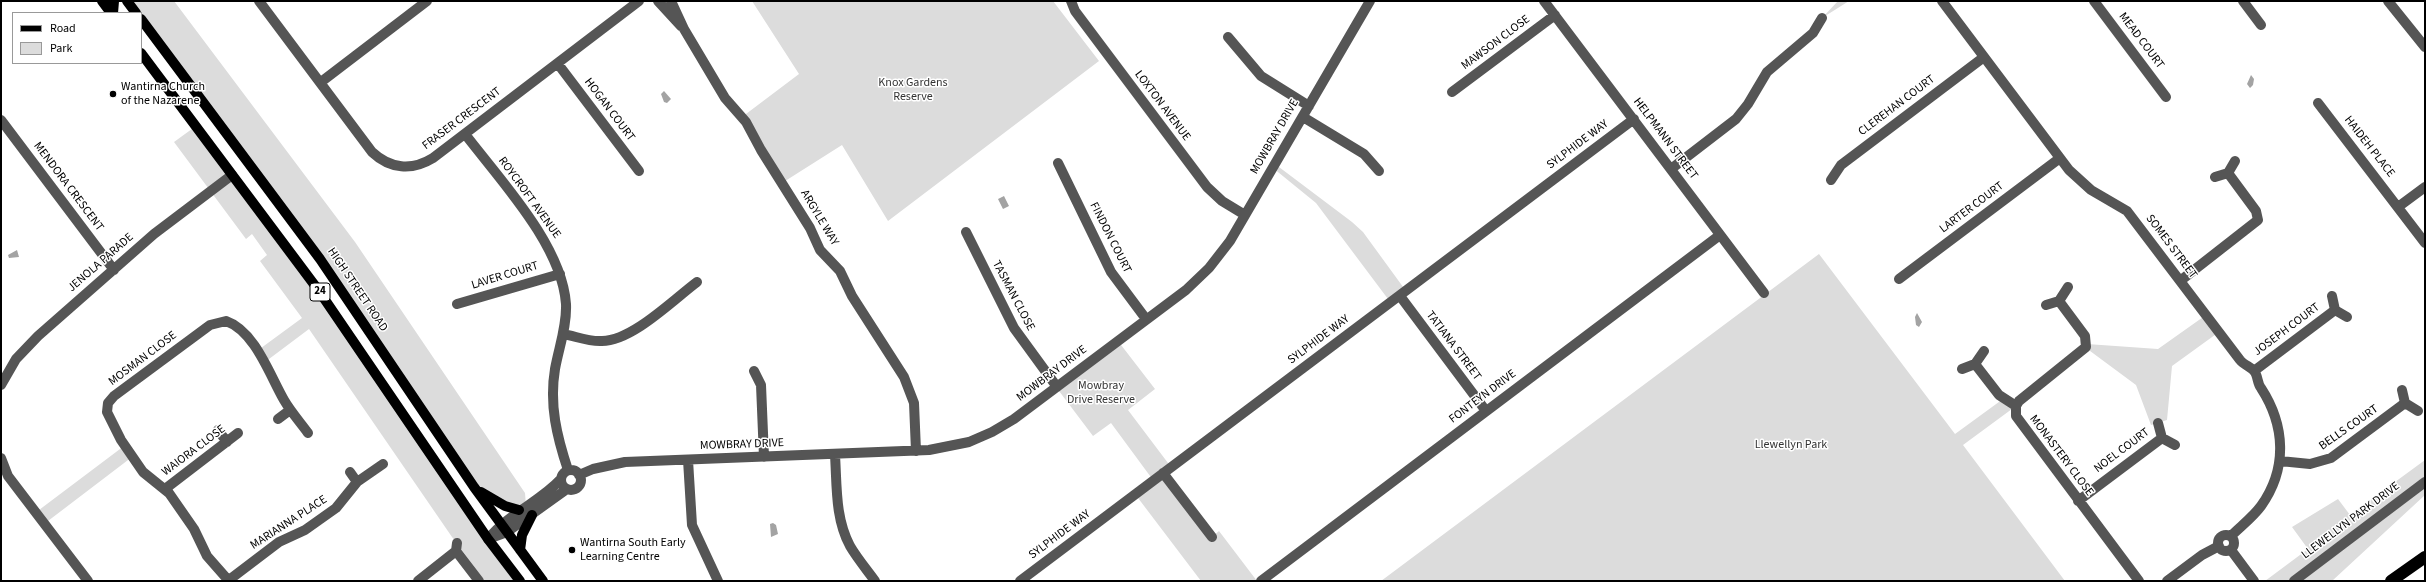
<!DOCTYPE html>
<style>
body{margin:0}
#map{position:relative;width:2426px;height:582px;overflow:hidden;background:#fff;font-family:"Source Sans 3",sans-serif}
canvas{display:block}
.frame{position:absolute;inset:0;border:2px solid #000;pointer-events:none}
.legend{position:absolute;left:12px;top:12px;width:130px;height:52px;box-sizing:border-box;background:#fff;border:1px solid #999;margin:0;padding:5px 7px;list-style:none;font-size:12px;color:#000}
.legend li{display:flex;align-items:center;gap:8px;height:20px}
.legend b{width:20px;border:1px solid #999}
</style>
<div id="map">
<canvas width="2426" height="582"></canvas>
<div class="frame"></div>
<ul class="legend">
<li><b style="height:5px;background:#000"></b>Road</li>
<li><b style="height:11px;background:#dcdcdc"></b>Park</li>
</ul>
</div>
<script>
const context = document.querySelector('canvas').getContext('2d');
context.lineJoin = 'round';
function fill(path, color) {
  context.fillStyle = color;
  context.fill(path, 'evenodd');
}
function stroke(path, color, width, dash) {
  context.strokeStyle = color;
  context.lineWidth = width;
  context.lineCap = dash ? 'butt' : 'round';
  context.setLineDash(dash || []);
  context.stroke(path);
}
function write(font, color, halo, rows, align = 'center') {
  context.font = font + ' "Source Sans 3",sans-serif';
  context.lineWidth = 3;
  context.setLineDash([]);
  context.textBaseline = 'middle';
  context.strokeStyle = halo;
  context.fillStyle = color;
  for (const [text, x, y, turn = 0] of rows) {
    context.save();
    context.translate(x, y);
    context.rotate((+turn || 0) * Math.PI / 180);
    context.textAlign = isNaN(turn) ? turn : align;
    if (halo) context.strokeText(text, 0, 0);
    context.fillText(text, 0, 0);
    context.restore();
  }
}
fill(new Path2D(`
 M 127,1 L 174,1 L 355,242 L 525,493 L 526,506 L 519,510 L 474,487 L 320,259 L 141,20 L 141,13 L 136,13 Z
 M 752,1 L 1053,1 L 1099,61 L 888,221 L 842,145 L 782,183 L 742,117 L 799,74 Z
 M 1838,1 L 1849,1 L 1822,18 Z
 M 196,126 L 520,581 L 485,581 L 452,537 L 309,329 L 265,362 L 257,351 L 302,318 L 260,261 L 267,255 L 252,234 L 246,239 L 174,142 Z
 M 1275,164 L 1352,222 L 1363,232 L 1406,291 L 1391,303 L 1316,203 L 1273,168 Z
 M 1819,254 L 1955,434 L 2003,399 L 2016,406 L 1963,445 L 2065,581 L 1381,581 Z
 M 2206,315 L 2219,332 L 2172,366 L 2167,420 L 2151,425 L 2136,385 L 2086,348 L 2087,344 L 2158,349 Z
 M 1118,341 L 1155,389 L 1128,410 L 1171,467 L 1164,473 L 1212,537 L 1219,531 L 1257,581 L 1201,581 L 1135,494 L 1153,480 L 1111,423 L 1093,436 L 1056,387 Z
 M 124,446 L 132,457 L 44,524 L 35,513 Z
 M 2425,460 L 2425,495 L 2332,581 L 2265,581 L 2308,549 L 2292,527 L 2338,499 L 2350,515 Z`), '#dcdcdc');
fill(new Path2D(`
 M 2251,75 L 2254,79 L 2253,85 L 2250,88 L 2247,84 Z
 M 664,91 L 671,99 L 667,103 L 664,102 L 661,94 Z
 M 1004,196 L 1009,206 L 1003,209 L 998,199 Z
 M 17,250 L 19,257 L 9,258 L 8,255 Z
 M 1917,313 L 1922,322 L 1919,327 L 1916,325 L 1915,317 Z
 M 773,523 L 776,525 L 778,534 L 771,537 L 770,524 Z`), '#a3a3a3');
stroke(new Path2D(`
 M 259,1 L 372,152 C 390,169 412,171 433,158 L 639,1
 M 658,1 L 681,26
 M 671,1 L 684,29 L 725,98 L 746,122 L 761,150 L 810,228 L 820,250 L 840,271 L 852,296 L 904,377 L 914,403 L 916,451
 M 1071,1 L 1075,11 L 1207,187 L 1222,201 L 1245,215
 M 1544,1 L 1764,293
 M 1942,1 L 2069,170 L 2091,190 L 2127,211 L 2240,360 C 2244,365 2251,367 2254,371 C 2258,375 2257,383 2261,388 C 2285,425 2288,468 2261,506 C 2253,517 2241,526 2231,536
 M 2094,1 L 2166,97
 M 2243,1 L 2261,25
 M 2388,1 L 2425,47
 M 1228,37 L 1261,76 L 1309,106
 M 558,64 L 639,171
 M 321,82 L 427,1
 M 1452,92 L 1555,15
 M 2318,103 L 2425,243
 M 1303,117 L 1364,154 L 1379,171
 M 1,120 L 114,270
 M 465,134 C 500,180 562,245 566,304 C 567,326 559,347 555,369 C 549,405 557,437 568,470
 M 1058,163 L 1111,272 L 1146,319
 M 1671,169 L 1736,119 L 1748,104 L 1767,72 L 1813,33 L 1822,18
 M 2215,177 L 2228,173 L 2235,161
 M 1831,180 L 1841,165 L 1984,57
 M 2398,207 L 2425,187
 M 966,232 L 1014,328 L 1057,387
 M 1899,279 L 2060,158
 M 2180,281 L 2258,220 L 2256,211 L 2228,173
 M 1400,296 L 1486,411
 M 2332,296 L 2335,310 L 2347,317
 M 2059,301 L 2085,336 L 2086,347 L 2019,401 L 2016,406 L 2016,416 L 2139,581
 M 457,304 L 560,274
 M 2046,305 L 2059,301 L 2068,287
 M 563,334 C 575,336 589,342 602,341 C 632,341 673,300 697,282
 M 1975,364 L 1999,395 L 2016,406
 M 1962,369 L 1975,364 L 1984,351
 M 754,371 L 761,385 L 764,457
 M 2254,371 L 2335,310
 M 1,385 L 16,359 L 38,336 L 154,234 L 232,175
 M 2402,390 L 2405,403 L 2418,411
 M 278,419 L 290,410
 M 2158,423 L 2162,438 L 2175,445
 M 218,430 L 227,442
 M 835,455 C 837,486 835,518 850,546 C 857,558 867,570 875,581
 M 1,458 L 8,476 L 88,581
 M 688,460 L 692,525 L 718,581
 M 2280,461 L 2310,464 L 2331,458 L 2405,403
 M561 480a10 10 0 1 1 20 0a10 10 0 1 1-20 0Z
 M 350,472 L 357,482
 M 1163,473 L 1212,537
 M 579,475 L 593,469 L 625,462 L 929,450 L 969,442 L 992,432 L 1014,419 L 1186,290 L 1209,268 L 1230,241 L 1370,1
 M 165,489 L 238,433
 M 2078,501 L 2162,438
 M2218 543a8 8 0 1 1 16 0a8 8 0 1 1-16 0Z
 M 488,539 C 510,512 539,503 561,479
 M 488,539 L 507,532 L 567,489
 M 2231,550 L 2254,581
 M 456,551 L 479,581
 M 229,580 L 279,542 L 305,530 L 336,508 L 357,482 L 383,464
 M 229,581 L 207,556 L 194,529 L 169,493 L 143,472 L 121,440 L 107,412 L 108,403 L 114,396 L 210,325 L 226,321 C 255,331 270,376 284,400 C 291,412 300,422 308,433
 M 418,581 L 456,551 L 457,543
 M 1020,581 L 1634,119
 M 1261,581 L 1720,235
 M 2167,581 L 2202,555 L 2219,546
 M 2294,581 L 2425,482`), '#555', 10);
stroke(new Path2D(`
 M 102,1 L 111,13
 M 127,1 L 136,13
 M 113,13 L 114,1
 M 141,19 L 320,259 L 474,487 L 543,581
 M 141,53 L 319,291 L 488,539 L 520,581
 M 481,492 L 505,506 L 519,510
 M 520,550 L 522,535 L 532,515`), '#000', 10);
stroke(new Path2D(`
 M 2391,581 L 2425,557`), '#000', 12);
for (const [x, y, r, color] of [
 [113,94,4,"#000"],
 [572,550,4,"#000"]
]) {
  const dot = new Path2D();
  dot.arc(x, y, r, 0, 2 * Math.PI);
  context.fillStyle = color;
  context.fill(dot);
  stroke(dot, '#fff', 1.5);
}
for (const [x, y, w] of [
 [320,292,20]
]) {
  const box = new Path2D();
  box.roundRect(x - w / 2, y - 9, w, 18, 3);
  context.fillStyle = '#fff';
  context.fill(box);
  stroke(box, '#000', 1);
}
write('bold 11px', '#000', null, [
 ["24",320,292]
]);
write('12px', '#000', '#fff', [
 ["MEAD COURT",2141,41,53],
 ["MAWSON CLOSE",1496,43,-37],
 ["LOXTON AVENUE",1162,106,53],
 ["CLEREHAN COURT",1897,106,-37],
 ["HOGAN COURT",609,110,53],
 ["FRASER CRESCENT",462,119,-37],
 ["MOWBRAY DRIVE",1275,137,-60],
 ["HELPMANN STREET",1665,139,53],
 ["SYLPHIDE WAY",1578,145,-37],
 ["HAIDEH PLACE",2369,147,52],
 ["MENDORA CRESCENT",68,187,53],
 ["ROYCROFT AVENUE",529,198,54],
 ["LARTER COURT",1972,208,-37],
 ["ARGYLE WAY",819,218,59],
 ["FINDON COURT",1110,238,63],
 ["SOMES STREET",2171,247,53],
 ["JENOLA PARADE",101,263,-41],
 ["LAVER COURT",505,276,-17],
 ["HIGH STREET ROAD",357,290,56],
 ["TASMAN CLOSE",1013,296,62],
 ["JOSEPH COURT",2287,330,-37],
 ["SYLPHIDE WAY",1319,340,-37],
 ["TATIANA STREET",1453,346,53],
 ["MOSMAN CLOSE",143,359,-37],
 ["MOWBRAY DRIVE",1052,374,-37],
 ["FONTEYN DRIVE",1483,397,-37],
 ["BELLS COURT",2349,428,-35],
 ["MOWBRAY DRIVE",742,445,-2],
 ["WAIORA CLOSE",194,451,-37],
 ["NOEL COURT",2122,451,-37],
 ["MONASTERY CLOSE",2061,456,53],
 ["LLEWELLYN PARK DRIVE",2351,521,-37],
 ["MARIANNA PLACE",289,523,-33],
 ["SYLPHIDE WAY",1060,535,-37]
]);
write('12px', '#333', '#fff', [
 ["Knox Gardens",913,83],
 ["Reserve",913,97],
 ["Mowbray",1101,386],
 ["Drive Reserve",1101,400],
 ["Llewellyn Park",1791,445]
]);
write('12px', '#000', '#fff', [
 ["Wantirna Church",121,87],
 ["of the Nazarene",121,101],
 ["Wantirna South Early",580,543],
 ["Learning Centre",580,557]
], 'left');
</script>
